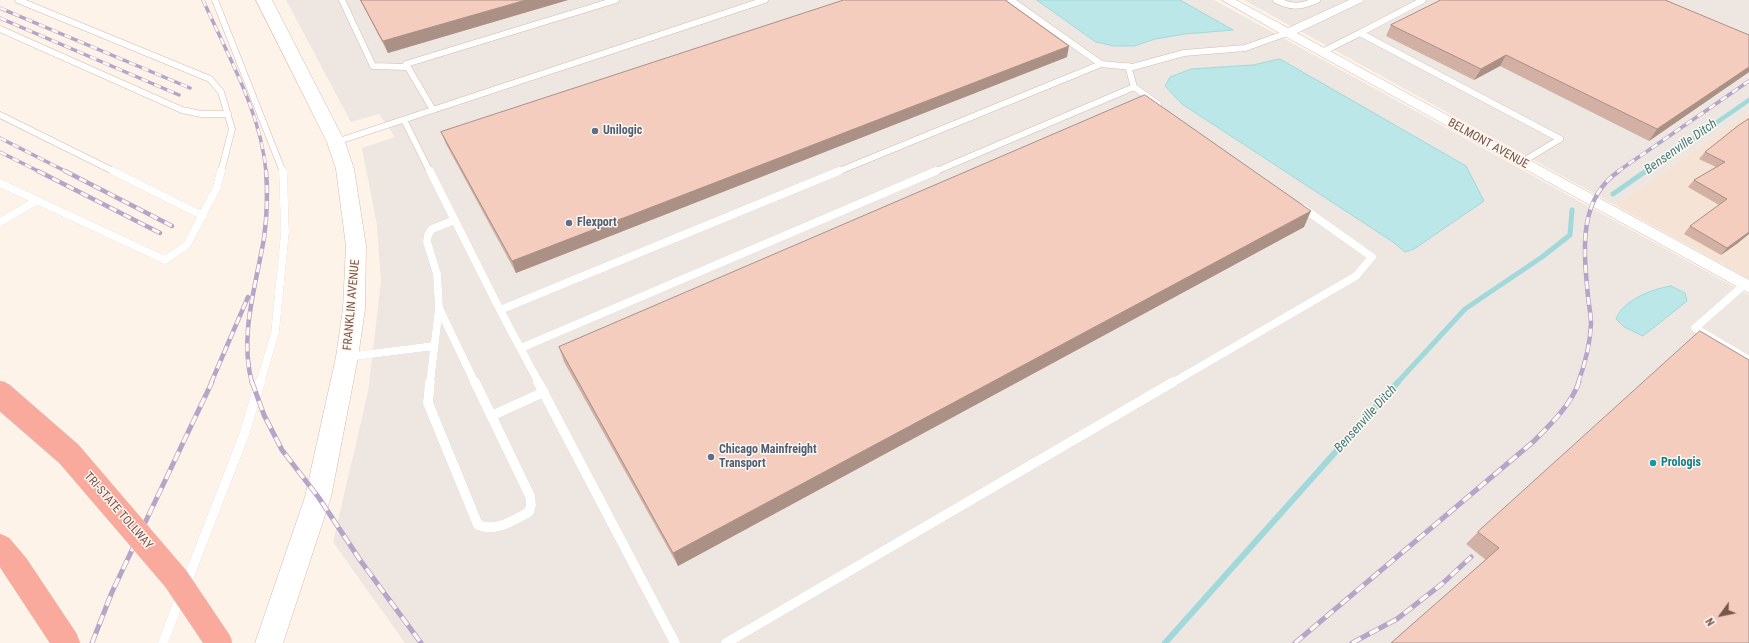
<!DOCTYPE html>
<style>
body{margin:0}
#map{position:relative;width:1749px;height:643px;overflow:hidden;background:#fdf3e8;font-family:"Roboto Condensed",sans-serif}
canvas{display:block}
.north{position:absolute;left:1701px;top:595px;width:40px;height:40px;-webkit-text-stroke:3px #fff7f0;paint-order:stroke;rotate:237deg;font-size:11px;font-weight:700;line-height:16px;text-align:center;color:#79554a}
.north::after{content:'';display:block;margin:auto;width:14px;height:18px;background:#79554a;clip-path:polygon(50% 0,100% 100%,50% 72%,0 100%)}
</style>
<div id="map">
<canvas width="1749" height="643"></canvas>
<div class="north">N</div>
</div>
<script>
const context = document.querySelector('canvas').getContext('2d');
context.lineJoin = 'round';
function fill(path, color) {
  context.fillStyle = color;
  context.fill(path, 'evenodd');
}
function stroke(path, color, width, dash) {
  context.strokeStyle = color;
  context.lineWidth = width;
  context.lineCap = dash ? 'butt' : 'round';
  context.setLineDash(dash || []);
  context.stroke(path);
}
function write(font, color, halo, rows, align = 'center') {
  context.font = font + ' "Roboto Condensed",sans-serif';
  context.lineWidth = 3;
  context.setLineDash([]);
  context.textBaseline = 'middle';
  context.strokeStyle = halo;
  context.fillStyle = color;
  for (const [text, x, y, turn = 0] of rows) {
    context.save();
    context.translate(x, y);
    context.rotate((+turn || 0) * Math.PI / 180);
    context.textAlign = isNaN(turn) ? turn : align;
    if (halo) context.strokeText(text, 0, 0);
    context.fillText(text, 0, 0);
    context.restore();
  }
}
fill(new Path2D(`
 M 1749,112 L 1749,279 L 1615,205 Z`), '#f5e3d6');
fill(new Path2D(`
 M 286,0 L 1214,0 L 1749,295 L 1749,643 L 405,643 L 333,542 L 368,392 L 381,282 L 377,225 L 362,148 L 395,137 L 379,114 L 351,122 Z
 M 1244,0 L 1749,0 L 1749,112 L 1615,205 Z`), '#eee6e1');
const water = new Path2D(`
 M 1037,0 L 1180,0 L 1233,30 L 1185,34 L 1155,39 L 1134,46 L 1114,46 L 1096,42 Z
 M 1280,59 L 1466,166 L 1484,201 L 1414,249 L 1405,252 L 1393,242 L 1182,104 L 1165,86 L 1170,77 L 1191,69 L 1253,65 Z
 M 1671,286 L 1685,293 L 1687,301 L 1643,336 L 1624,327 L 1616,319 C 1623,300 1652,289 1671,286 Z`);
fill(water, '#bbe7e8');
stroke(water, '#a1d9db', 1);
stroke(new Path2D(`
 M 1645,172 L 1749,100`), '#a1d9db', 4.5);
stroke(new Path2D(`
 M 1613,194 L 1646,171
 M 1397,383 L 1465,309 L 1542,257 L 1570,235 L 1572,210`), '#a1d9db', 5);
stroke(new Path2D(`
 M 1165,643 L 1398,382`), '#a1d9db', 6);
const laneFar2 = new Path2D(`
 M 18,0 L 210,79 L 221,92 L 232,129 L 221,172
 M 215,0 L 283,172
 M 342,0 L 373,66 L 407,67
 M 1276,0 C 1292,8 1301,7 1317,0
 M 0,29 L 182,110 L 201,114 L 228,114
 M 1360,33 L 1423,0
 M 1322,52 L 1360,33 L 1560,139 L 1522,162
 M 1101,64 L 1133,67 L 1184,53 L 1245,48 L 1287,33
 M 1128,66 L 1134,87 L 1158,104
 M 433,110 L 406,64 L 616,0
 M 0,115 L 115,172
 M 404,120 L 430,172
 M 336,142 L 765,0
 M 837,172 L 1101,64 L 1011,0
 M 934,172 L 1134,87`);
const laneFar1 = new Path2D(`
 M 113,171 L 203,216
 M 430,171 L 500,310 L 839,171
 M 0,183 L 165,260 L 187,245 L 217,187 L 221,171
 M 0,222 L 36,201
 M 1744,285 L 1695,328 L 1749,360
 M 439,308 L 475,383
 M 439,308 L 437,274 L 427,242 L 428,235 L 432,229 L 455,220
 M 500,310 L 539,383
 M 521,348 L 936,171
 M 347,357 L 434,346
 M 260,383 L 275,333 L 285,232 L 283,171
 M 430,383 L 439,308
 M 1172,383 L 1356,276 L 1372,257 L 1303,208`);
const lane = new Path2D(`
 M 430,382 L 428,403 L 478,525 C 497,532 512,521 529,512 L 531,505 L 530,496 L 475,382
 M 538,382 L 675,643
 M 491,416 L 544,392
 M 186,584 L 244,435 L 260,382
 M 163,643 L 181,595
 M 726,643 L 1173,382`);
const street = new Path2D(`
 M 1222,0 L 1236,0 L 1288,28 L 1349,0 L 1364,0 L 1362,2 L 1297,33 L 1749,280 L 1749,293 L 1283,35 Z`);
const secondary = new Path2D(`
 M 256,0 L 272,0 L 345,142 L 354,169 L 366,246 L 365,309 L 358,357 L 331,497 L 283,643 L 255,643 L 305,497 L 336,357 L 343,309 L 346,246 L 336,169 L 327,142 Z`);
const highway = new Path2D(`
 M 0,534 L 9,538 L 26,558 L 76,633 L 80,643 L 50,643 L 0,567 Z`);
stroke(laneFar2, '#d3bbb0', 7);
stroke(laneFar1, '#d3bbb0', 8);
stroke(lane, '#d3bbb0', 10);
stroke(street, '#d3bbb0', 1);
stroke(secondary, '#d6baac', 1);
stroke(highway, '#d9cfcc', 1);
stroke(laneFar2, '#fff', 6);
stroke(laneFar1, '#fff', 8);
stroke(lane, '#fff', 10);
fill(street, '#fff');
fill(secondary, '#fff');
fill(highway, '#faaa9d');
const railFar2 = new Path2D(`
 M 203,0 C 227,54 261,112 266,172
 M 0,8 L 190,88
 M 0,18 L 179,95
 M 0,138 L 67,172
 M 0,152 L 40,172
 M 1617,172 L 1749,81`);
const railFar1 = new Path2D(`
 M 38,171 L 160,233
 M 65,171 L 172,226
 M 211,383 L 248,297
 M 252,383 C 239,335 256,286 264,238 C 267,216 268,194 266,171
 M 1578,383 C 1585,364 1590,345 1591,324 C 1591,315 1589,306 1588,297 C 1584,252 1577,200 1619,171`);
const rail = new Path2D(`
 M 252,382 L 264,415 L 282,450 L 319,498 L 360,560 L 421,643
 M 92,643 L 112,592 L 212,382
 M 1295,643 L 1533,442 C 1550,425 1571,405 1579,382
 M 1352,643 L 1397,619 L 1443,583 L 1471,557`);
stroke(railFar2, '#b4a5c9', 3.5);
stroke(railFar1, '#b4a5c9', 4.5);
stroke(rail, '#b4a5c9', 5);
stroke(railFar2, '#fff7f0', 2.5, [7]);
stroke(railFar1, '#fff7f0', 3, [8]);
stroke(rail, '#fff7f0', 3.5, [10]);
const highwayBridge = new Path2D(`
 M 0,394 L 69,454 L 176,579 L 219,643`);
stroke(highwayBridge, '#d9cfcc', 27, []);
stroke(highwayBridge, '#faaa9d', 26);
fill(new Path2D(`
 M 360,0 L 568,0 L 388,53 Z
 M 1391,25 L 1749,35 L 1749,72 L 1649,141 L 1500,66 L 1474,80 L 1386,36 Z
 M 1067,57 L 516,273 L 446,144 L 441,132 Z
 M 1739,125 L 1738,243 L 1721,255 L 1684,234 L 1690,226 L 1719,205 L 1688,187 L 1694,180 L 1716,167 L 1699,159 L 1705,152 Z
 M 1304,227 L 678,566 L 564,362 L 559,347 Z
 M 1749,360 L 1486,560 L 1466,544 L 1478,532 Z`), '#d2b0a4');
fill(new Path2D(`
 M 526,0 L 568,0 L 388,53 L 383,41 Z
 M 1069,46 L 1067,57 L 516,273 L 512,261 Z
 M 1506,55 L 1500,66 L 1474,80 L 1481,69 Z
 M 1749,67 L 1749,72 L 1649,141 L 1657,129 Z
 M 1311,211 L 1304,227 L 678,566 L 673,553 Z
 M 1749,232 L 1749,234 L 1738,243 L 1721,255 L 1727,248 Z`), '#ab9086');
const building = new Path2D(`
 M 361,0 L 526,0 L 383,41 Z
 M 844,0 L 1005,0 L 1069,46 L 512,261 L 441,132 Z
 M 1441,0 L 1665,0 L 1749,35 L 1749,67 L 1657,129 L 1506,55 L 1481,69 L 1391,25 Z
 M 1145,95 L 1311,211 L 673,553 L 559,347 Z
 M 1749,119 L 1749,232 L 1727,248 L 1690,226 L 1727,199 L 1694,180 L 1725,162 L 1705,152 L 1739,125 Z
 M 1700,331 L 1749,360 L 1749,643 L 1391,643 L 1499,548 L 1478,532 Z`);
fill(building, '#f4cdbf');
stroke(building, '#ab9086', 1);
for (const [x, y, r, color] of [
 [595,131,4,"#5c6f8a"],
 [569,223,4,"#5c6f8a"],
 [711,457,4,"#5c6f8a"],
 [1653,463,4,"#0f9aa8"]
]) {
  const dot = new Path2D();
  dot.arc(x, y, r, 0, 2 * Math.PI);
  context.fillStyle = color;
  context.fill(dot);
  stroke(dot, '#fff7f0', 1.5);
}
write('bold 12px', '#4e5e75', '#fff7f0', [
 ["Unilogic",603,131],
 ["Flexport",577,223],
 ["Chicago Mainfreight",719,450],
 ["Transport",719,464]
], 'left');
write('12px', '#79554a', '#fff7f0', [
 ["BELMONT AVENUE",1488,144,29],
 ["FRANKLIN AVENUE",352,305,-85],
 ["TRI-STATE TOLLWAY",118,511,49]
]);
write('bold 12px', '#0d838f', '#fff7f0', [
 ["Prologis",1661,463]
], 'left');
write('italic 13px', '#3c7c7e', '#fff7f0', [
 ["Bensenville Ditch",1681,147,-35],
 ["Bensenville Ditch",1366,419,-48]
]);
</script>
